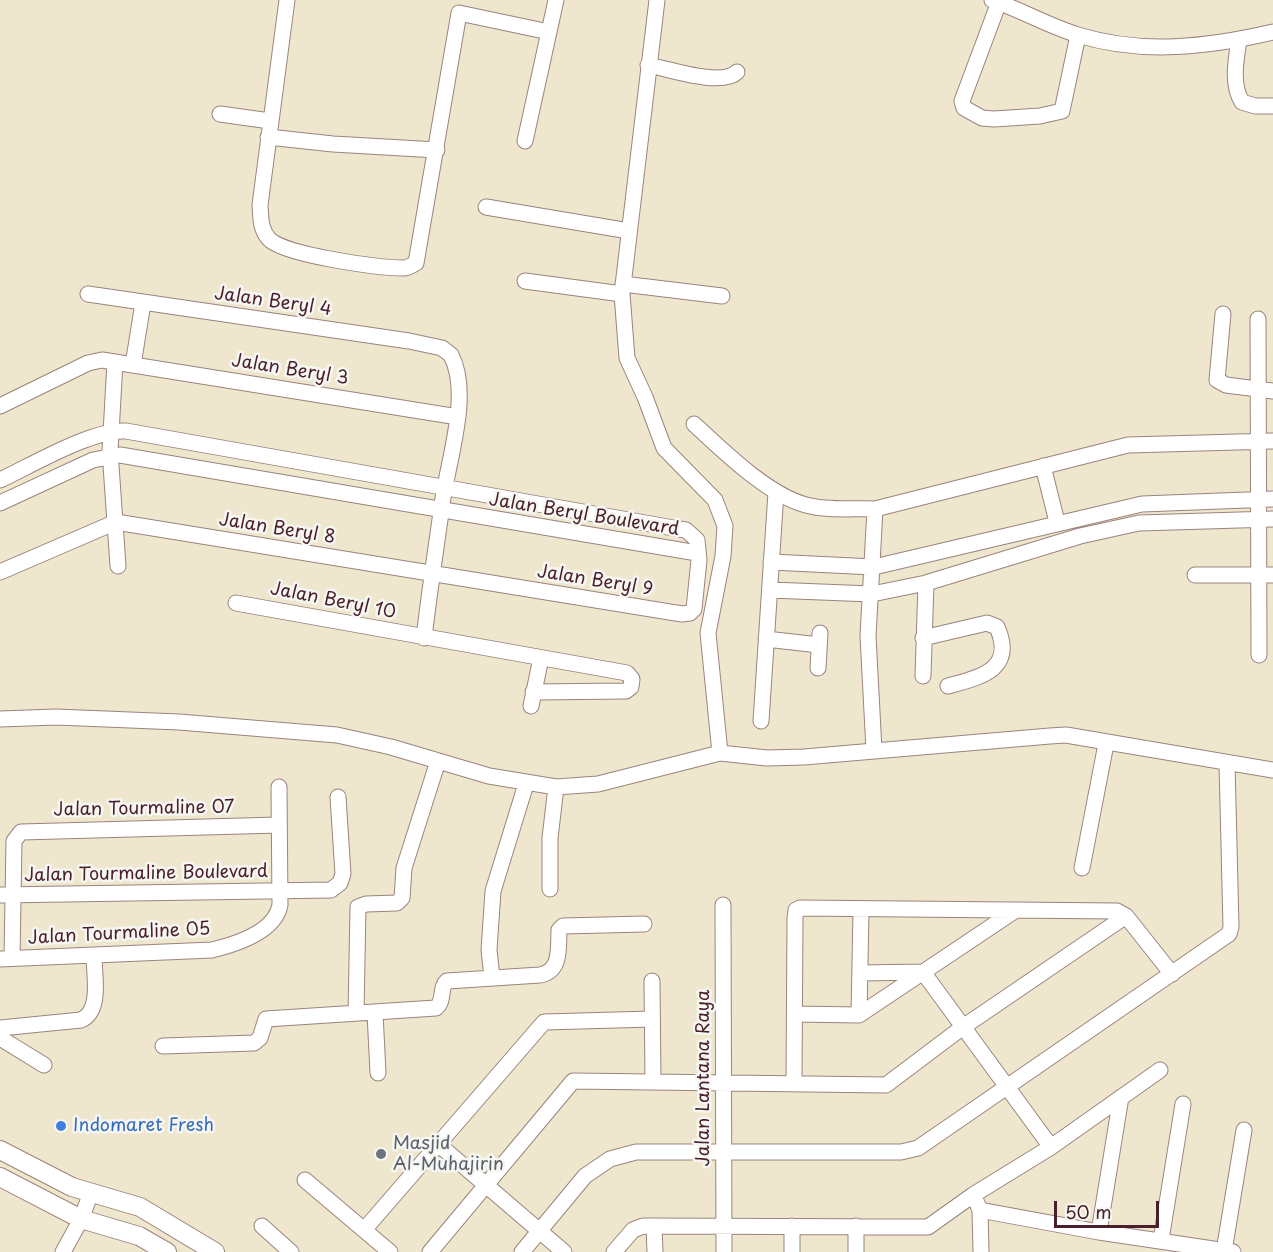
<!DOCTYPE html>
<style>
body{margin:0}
#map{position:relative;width:1273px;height:1252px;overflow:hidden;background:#eee7ce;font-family:"Playpen Sans",sans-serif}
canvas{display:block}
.scale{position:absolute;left:1054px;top:1201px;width:105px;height:27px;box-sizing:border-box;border:3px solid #4a1f2b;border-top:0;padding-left:8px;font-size:18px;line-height:21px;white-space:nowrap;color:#4a1f2b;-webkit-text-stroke:4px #f6f6f2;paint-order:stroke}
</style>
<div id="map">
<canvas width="1273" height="1252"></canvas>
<div class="scale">50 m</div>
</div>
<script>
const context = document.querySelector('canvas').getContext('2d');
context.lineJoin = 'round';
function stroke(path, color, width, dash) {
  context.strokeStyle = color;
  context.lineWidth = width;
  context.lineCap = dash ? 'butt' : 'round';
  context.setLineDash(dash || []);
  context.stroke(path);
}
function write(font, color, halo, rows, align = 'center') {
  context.font = font + ' "Playpen Sans",sans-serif';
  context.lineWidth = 5;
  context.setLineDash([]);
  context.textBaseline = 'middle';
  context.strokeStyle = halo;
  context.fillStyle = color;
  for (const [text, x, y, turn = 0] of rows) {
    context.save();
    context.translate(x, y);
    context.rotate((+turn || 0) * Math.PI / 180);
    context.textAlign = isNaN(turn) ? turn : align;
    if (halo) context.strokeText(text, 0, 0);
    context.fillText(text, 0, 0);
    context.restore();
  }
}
const minor = new Path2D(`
 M 287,0 L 260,205 C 261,218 260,229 269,239 C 284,255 379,268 404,268 C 408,268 412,265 416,263 L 459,13 L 549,32
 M 657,0 L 622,294 L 627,358 L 645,397 L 664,448 L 715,500 L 725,526 L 723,556 L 708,633 L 720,753
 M 992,0 C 1021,10 1049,26 1078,35 C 1143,55 1208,47 1273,32
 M 999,2 L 962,101 L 964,108 L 982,118 L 994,119 L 1040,116 L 1062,111 L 1078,35
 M 1239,40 C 1236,60 1231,84 1242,102 L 1255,106 L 1273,106
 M 648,65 C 669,69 722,87 737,72
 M 220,114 L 270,121
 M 268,137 L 333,144 L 437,150
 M 525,141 L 556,0
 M 486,207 L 629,231
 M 525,281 L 622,294
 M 623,284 L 722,296
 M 88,294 L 409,341 L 442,348 L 451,355 C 472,395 447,463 442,505 C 436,549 429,594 424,638
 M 1223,314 L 1217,380 L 1226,385 L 1273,391
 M 1258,319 L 1259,655
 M 115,362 L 110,451 L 118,566
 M 133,365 L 143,303
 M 0,406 L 88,363 L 102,360 L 458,417
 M 694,424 C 723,451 768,495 806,505 C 828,511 853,508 875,509 L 1128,445 L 1273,441
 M 1043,466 L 1057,522
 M 0,480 C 32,465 93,429 126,431 L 679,529 L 686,530 L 697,540 L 699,560 L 694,609 L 690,613 L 682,614 L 116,522 L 0,572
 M 0,503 L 93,460 L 120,455 L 697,553
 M 771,562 L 874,567 L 1142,504 L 1273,499
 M 1195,575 L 1273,575
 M 770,590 L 872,594 L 926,583 L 1080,536 L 1139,523 L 1273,519
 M 236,603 L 627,673 L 632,679 L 631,687 L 626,691 L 533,692
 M 923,638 L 987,623 L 997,627 C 1016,670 980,677 948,686
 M 766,639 L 819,645
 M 818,668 L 820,633
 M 923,676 L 926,583
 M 531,706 L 541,658
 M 0,719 L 56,717 L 179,722 L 337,735 L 391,747 L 489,776 L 556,787 L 598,784 L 720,753 L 767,758 L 804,757 L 1050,736 L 1066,735 L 1273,770
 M 761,721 L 776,492
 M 874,750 L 868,636 L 875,509
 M 1082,868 L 1106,744
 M 550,889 L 550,838 L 556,787
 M 0,895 L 331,890 L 340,883 L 343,874 L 338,797
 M 723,905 L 724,1252
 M 12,958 L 14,841 L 21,832 L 279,825
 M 0,959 L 212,950 C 237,944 275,932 280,905 L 279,787
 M 860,973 L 923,972 L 1051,1147
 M 492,977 L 489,950 L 493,891 L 526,784
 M 652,981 L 653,1081
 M 356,1013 L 358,907 L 366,904 L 397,903 L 402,898 L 404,868 L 438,761
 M 375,1013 L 378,1073
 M 795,1014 L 859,1015 L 1016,910
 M 859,1015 L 861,910
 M 0,1028 L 81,1020 C 102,1011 94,975 94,956
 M 0,1038 L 44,1065
 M 163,1046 L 254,1043 L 260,1038 L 266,1019 L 436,1008 C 445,1001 439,988 447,981 L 540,975 C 562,971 558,947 559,930 L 563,926 L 644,924
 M 794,1082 L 795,918 L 796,910 L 800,908 L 1117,911 L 1126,916 L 1172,974
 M 438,1144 L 564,1252
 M 305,1180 L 390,1252
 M 977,1203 L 980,1210 L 981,1252
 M 980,1210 L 1099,1232 L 1233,1252
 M 262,1226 L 291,1252
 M 654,1226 L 655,1252
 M 364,1230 L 544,1022 L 652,1019
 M 1099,1232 L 1121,1097
 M 1161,1240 L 1183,1104
 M 1224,1251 L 1244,1130
 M 63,1252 L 81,1219 L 91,1193
 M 430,1252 L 573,1081 L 886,1085 L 963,1027 L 1126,916
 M 522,1252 L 585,1176 L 610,1159 L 636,1152 L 901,1152 L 918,1148 L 1229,934 L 1231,927 L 1227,763
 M 614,1252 L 633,1230 L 643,1226 L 928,1227 L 973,1195 L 1051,1147 L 1160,1070
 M 792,1252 L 792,1226
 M 856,1252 L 856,1226`);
const tertiary = new Path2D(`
 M 0,1150 L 72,1187 L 140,1207 L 215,1252
 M 0,1177 L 81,1219 L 139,1236 L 167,1252`);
stroke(minor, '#9c837c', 17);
stroke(tertiary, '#9c837c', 20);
stroke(minor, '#fff', 15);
stroke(tertiary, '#fff', 18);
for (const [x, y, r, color] of [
 [61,1126,6,"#3f7fe0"],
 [381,1154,6,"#6b7280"]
]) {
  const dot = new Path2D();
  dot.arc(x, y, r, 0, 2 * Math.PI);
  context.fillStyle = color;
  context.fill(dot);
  stroke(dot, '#f6f6f2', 2);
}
write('18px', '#4a1f2b', '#f6f6f2', [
 ["Jalan Beryl 4",273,302,8],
 ["Jalan Beryl 3",290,370,9],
 ["Jalan Beryl Boulevard",584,515,9],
 ["Jalan Beryl 8",277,529,9],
 ["Jalan Beryl 9",595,581,9],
 ["Jalan Beryl 10",333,601,11],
 ["Jalan Tourmaline 07",144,809,-1],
 ["Jalan Tourmaline Boulevard",146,874,-1],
 ["Jalan Tourmaline 05",119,934,-3],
 ["Jalan Lantana Raya",704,1078,-90]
]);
write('18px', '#366cbe', '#f6f6f2', [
 ["Indomaret Fresh",73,1126]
], 'left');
write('18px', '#5b616d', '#f6f6f2', [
 ["Masjid",393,1144],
 ["Al-Muhajirin",393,1165]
], 'left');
</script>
